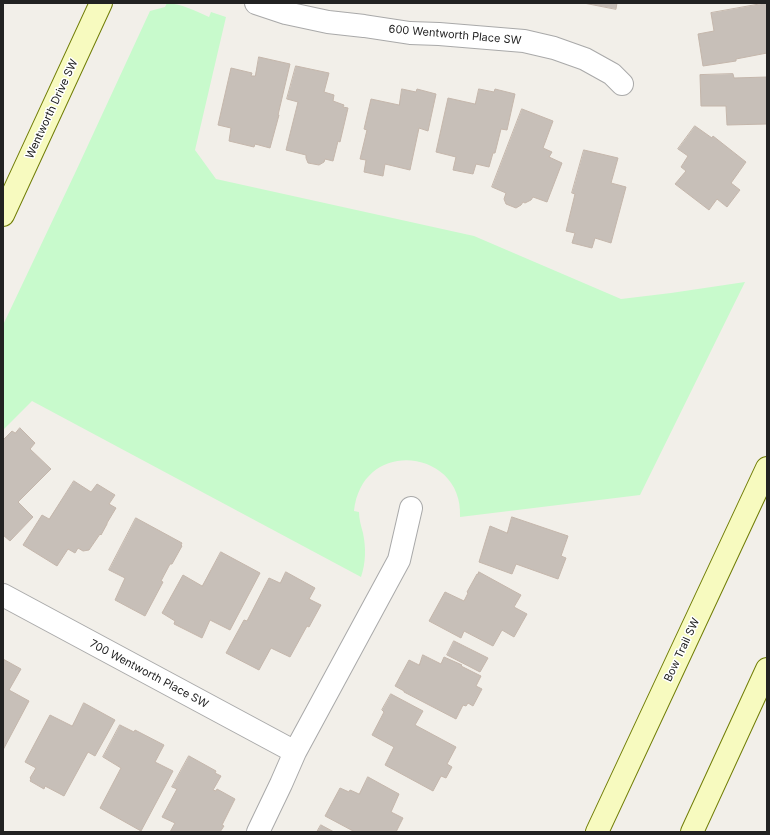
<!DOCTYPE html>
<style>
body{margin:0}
#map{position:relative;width:770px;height:835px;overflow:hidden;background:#f2efe9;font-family:Inter,sans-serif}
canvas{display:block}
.frame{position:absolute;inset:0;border:4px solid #222;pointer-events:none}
</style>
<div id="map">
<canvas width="770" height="835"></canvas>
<div class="frame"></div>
</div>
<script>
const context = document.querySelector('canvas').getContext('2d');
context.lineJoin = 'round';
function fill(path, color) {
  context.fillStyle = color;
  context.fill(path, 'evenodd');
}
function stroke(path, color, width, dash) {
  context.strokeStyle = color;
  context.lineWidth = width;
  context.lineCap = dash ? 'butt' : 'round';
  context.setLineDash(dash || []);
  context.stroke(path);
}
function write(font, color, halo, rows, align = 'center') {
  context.font = font + ' Inter,sans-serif';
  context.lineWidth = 3;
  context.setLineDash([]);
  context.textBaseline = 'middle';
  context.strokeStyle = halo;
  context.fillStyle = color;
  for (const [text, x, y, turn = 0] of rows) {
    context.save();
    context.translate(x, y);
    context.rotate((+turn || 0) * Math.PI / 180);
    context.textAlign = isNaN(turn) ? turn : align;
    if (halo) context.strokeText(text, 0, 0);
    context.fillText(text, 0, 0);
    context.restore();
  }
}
fill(new Path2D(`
 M 167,3 C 182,4 196,11 209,17 L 211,12 L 226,17 L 195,150 L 216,179 L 474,236 L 621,299 L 671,293 L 745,282 L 640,495 L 460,517 C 464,449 362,436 354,511 L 359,512 C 359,519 361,526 363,533 C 366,548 366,562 361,577 L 32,401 L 3,430 L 3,325 L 76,171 L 150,11 L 165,7 Z`), '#c8facc');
const building = new Path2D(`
 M 584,3 L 617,3 L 616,9 Z
 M 767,3 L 767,53 L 736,59 L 736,61 L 703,66 L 698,34 L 714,31 L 711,13 Z
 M 259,57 L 290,64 L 278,115 L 279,115 L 270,148 L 255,144 L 254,147 L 229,141 L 231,128 L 218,125 L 231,68 L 252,73 L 251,76 L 255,76 Z
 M 296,66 L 329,73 L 324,92 L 334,95 L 333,101 L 344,105 L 343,107 L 348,108 L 340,142 L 338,141 L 333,161 L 325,159 L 324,162 L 319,165 L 308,163 L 306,158 L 306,155 L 286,150 L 298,102 L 287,99 Z
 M 733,74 L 734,78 L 767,77 L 767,124 L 727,125 L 726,106 L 701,106 L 700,75 Z
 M 402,89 L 416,92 L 417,89 L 436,94 L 428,131 L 419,128 L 410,170 L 385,164 L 383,176 L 364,172 L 366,160 L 360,159 L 367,130 L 364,129 L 371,99 L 399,105 Z
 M 479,89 L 494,92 L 495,89 L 515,94 L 507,130 L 501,129 L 495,153 L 493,153 L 489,167 L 476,164 L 473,174 L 453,170 L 456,157 L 436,152 L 448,98 L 475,104 Z
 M 522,109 L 553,121 L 543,148 L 552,152 L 549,157 L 562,163 L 547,202 L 533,197 L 531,200 L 525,203 L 523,202 L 521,205 L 516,208 L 506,204 L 504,199 L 506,193 L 492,187 Z
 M 695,126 L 712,138 L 713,136 L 746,162 L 731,183 L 740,190 L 727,207 L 717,199 L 709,210 L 675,184 L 686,171 L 681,167 L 688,156 L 678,149 Z
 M 584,150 L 618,158 L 611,183 L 626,187 L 611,243 L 595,238 L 592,248 L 572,243 L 575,233 L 566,231 L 575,194 L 572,193 Z
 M 20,428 L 35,443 L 30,449 L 51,469 L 18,502 L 33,517 L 10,541 L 3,535 L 3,440 L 12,431 L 15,433 Z
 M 74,481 L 91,492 L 97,484 L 115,495 L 109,504 L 116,508 L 107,523 L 107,524 L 101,535 L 100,534 L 89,550 L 83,551 L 78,548 L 75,553 L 68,549 L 57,566 L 23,545 L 42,515 L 49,519 Z
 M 512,517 L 568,536 L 561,556 L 566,558 L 558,579 L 516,564 L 512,574 L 479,562 L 490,526 L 507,533 Z
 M 136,518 L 182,543 L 181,545 L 182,546 L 172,564 L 170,564 L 161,581 L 163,582 L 145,616 L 115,600 L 125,578 L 109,570 Z
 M 221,552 L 260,573 L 230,630 L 210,620 L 202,638 L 174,624 L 175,621 L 162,613 L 183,575 L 202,586 Z
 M 286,572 L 315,588 L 309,599 L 321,605 L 309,627 L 307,626 L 290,657 L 271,648 L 259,670 L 226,653 L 244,620 L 247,621 L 269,578 L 280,583 Z
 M 479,572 L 521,595 L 514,607 L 527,614 L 514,637 L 502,630 L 493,646 L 464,631 L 461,638 L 429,621 L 445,592 L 464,601 L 468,593 L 467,592 L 477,574 L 478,574 Z
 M 454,641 L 488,658 L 480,672 L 447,655 Z
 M 423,655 L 441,664 L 444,657 L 462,665 L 461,666 L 481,676 L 476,686 L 482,689 L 473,706 L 468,703 L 466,706 L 463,705 L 456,719 L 404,692 L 404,691 L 395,686 L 409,660 L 419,665 Z
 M 3,659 L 21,669 L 9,690 L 29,701 L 3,750 Z
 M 391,694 L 423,711 L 415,725 L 456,747 L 447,764 L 452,767 L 446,778 L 441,776 L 433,791 L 385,765 L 394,747 L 372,735 L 384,712 L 382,710 Z
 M 84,703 L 115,720 L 95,756 L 88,752 L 64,796 L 45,786 L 44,789 L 30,781 L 31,779 L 30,778 L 36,768 L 25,762 L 50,715 L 72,726 Z
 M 120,725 L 134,732 L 135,730 L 164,745 L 155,762 L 173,771 L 141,831 L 100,808 L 121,768 L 103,757 Z
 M 189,756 L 216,771 L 215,773 L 221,776 L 213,790 L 216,791 L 217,789 L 235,799 L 222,825 L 224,826 L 220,832 L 170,832 L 175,823 L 162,817 L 177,789 L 172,787 Z
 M 368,777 L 399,794 L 391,812 L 403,818 L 396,832 L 355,832 L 325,816 L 340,788 L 349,792 L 350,790 L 359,794 Z
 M 321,825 L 334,832 L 317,832 Z`);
fill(building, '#c7bfb8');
stroke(building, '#c4b6ab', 1);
const street = new Path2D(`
 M 256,3 L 286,13 L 328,22 L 364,26 L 410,33 L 439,34 L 524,41 L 554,48 L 585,59 L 612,74 L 622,84
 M 3,595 L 295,752
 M 258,832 L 281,784 L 295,752 L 399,560 L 411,508`);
const secondary = new Path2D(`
 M 3,215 L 101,3
 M 597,832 L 767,468
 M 692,832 L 767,669`);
stroke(street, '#a9a9a9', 24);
stroke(secondary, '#707d05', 24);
stroke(street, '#fff', 22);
stroke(secondary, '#f7fabf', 22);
write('11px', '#222', '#fff', [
 ["600 Wentworth Place SW",455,35,5],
 ["Wentworth Drive SW",52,109,-65],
 ["Bow Trail SW",682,650,-65],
 ["700 Wentworth Place SW",149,674,28]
]);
</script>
